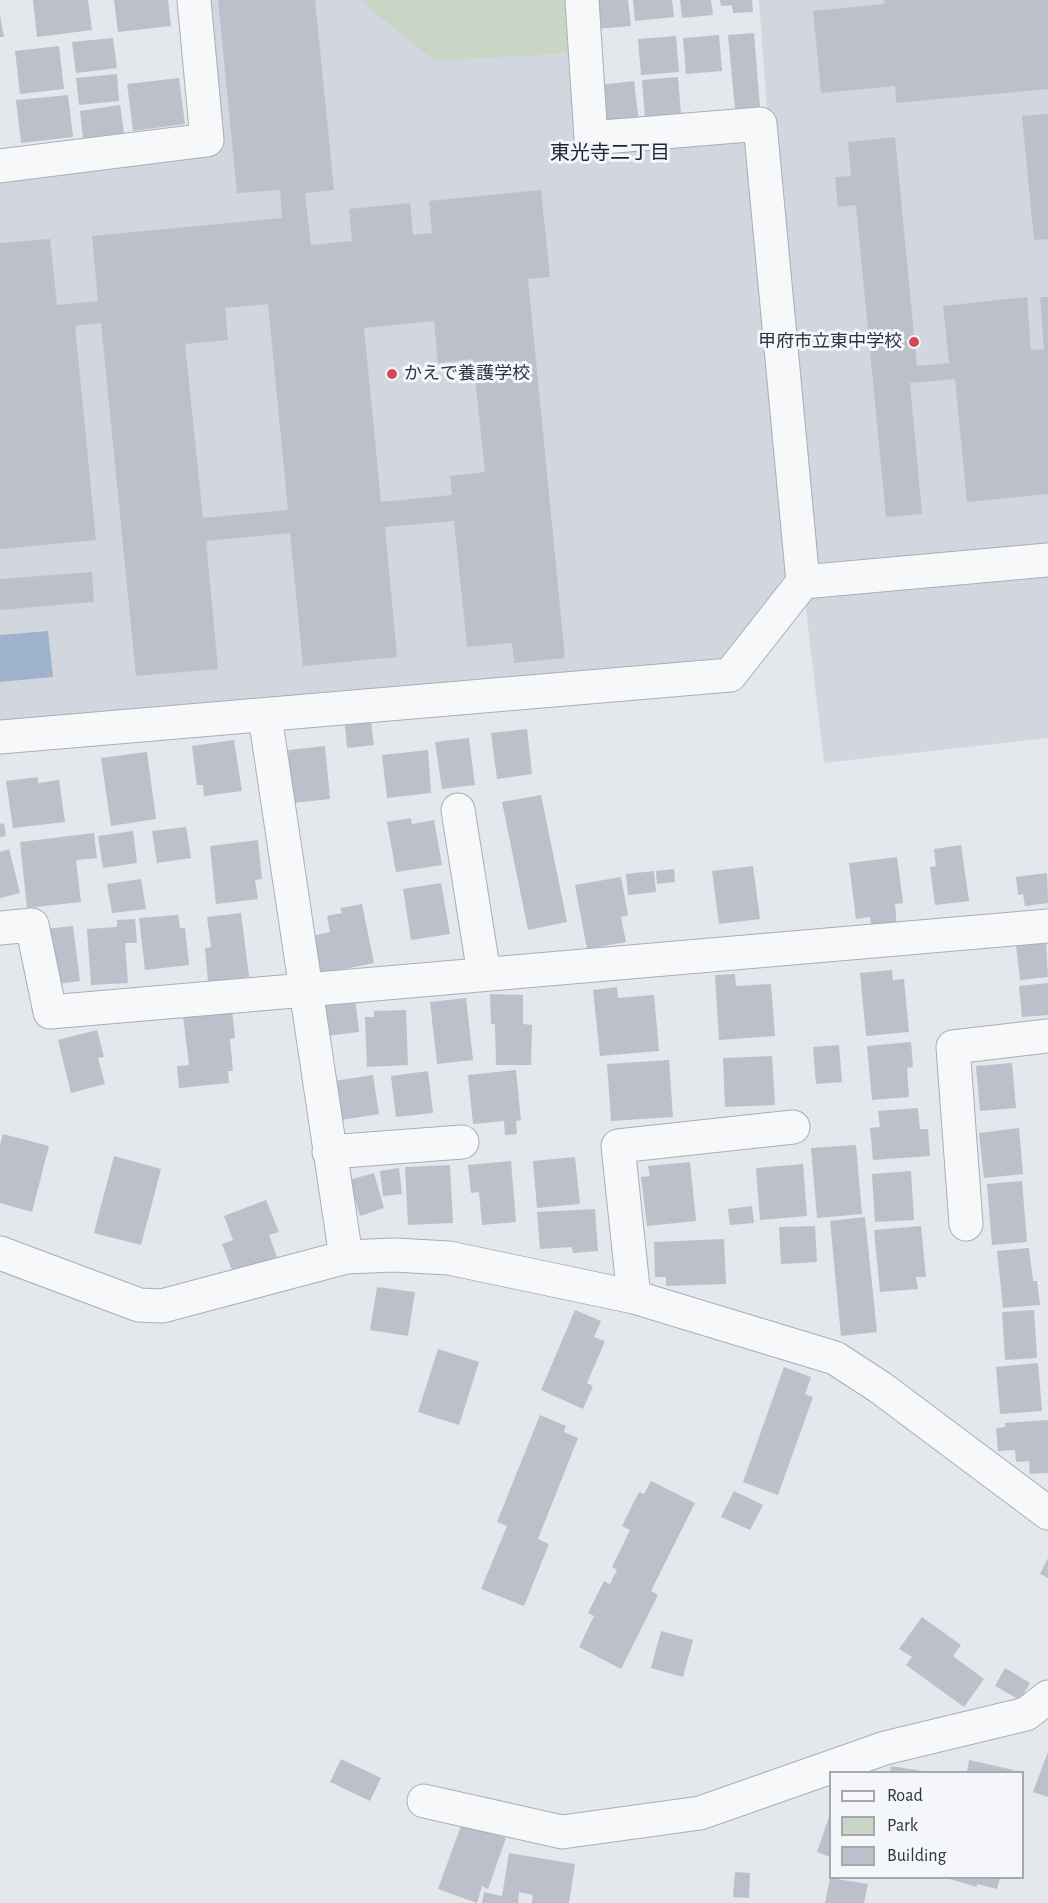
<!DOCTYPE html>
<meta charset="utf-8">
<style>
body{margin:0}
#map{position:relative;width:1048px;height:1903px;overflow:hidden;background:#e4e7ec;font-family:"Alegreya Sans",sans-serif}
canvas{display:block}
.legend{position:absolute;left:829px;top:1771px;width:195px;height:108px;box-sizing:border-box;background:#f4f6f9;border:2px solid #a4a8b1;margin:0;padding:8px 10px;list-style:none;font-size:18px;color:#2b3445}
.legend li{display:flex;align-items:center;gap:12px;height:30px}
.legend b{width:30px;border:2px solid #a4a8b1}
</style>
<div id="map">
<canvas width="1048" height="1903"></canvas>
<ul class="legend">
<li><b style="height:8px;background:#f7f8fa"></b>Road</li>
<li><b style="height:16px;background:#c9d6c5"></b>Park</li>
<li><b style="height:16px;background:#bbc0ca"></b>Building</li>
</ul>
</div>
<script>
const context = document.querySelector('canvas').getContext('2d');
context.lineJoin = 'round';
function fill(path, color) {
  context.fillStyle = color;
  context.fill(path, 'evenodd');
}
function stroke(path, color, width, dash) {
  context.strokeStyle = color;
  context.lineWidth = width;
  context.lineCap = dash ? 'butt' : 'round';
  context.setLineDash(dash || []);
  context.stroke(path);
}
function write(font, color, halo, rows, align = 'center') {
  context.font = font + ' "Alegreya Sans","Noto Sans JP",sans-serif';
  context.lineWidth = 6;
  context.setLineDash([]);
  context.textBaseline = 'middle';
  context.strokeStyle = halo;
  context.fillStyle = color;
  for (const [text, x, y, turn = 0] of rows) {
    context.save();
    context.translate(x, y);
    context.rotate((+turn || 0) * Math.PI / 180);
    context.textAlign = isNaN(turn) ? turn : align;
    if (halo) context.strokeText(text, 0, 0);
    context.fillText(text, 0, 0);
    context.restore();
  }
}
fill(new Path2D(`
 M 194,0 L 364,0 L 365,4 L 587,52 L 591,137 L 768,123 L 759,0 L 1048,0 L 1048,738 L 824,763 L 803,583 L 730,675 L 0,737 L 0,166 L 207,140 Z`), '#d2d6de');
fill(new Path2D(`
 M 364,0 L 582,0 L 587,52 L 435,61 L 364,4 Z`), '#c9d6c5');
fill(new Path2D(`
 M 48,631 L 53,677 L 0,682 L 0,635 Z`), '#9fb4cc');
fill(new Path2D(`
 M 33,0 L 88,0 L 92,30 L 37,37 Z
 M 114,0 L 168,0 L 171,26 L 118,32 Z
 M 218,0 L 315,0 L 334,190 L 305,193 L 311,245 L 352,241 L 349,209 L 410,203 L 413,235 L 432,233 L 429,201 L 541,190 L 550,277 L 528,279 L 565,658 L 514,663 L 512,643 L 467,647 L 454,521 L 385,527 L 397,657 L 303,666 L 290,533 L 206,541 L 218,669 L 136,676 L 101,323 L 75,326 L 96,540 L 0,549 L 0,243 L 50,239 L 57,305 L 98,301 L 92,236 L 282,218 L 280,190 L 237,193 ZM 268,304 L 288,510 L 203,518 L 185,344 L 228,340 L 225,308 ZM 434,321 L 438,363 L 473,359 L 485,472 L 450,476 L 452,495 L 381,502 L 364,328 Z
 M 592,0 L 628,0 L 631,26 L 596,29 Z
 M 633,0 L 672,0 L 674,17 L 635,21 Z
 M 680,0 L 711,0 L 713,15 L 682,18 Z
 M 720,0 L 752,0 L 753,12 L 733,13 L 732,5 L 721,6 Z
 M 884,0 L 1048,0 L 1048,89 L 896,103 L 895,86 L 821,93 L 813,11 L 885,4 Z
 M 0,15 L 4,37 L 0,37 Z
 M 754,33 L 760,107 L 735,109 L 728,35 Z
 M 719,35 L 722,71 L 686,74 L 683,38 Z
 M 676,36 L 679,72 L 641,75 L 638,39 Z
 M 113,38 L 117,68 L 76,73 L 72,42 Z
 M 59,46 L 64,89 L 20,94 L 15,51 Z
 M 117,74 L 119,101 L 79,105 L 76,78 Z
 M 678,77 L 681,114 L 645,117 L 642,80 Z
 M 179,78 L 185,124 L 133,131 L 127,84 Z
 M 634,81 L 639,122 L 604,125 L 599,85 Z
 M 68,95 L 73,137 L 21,143 L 16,100 Z
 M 120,105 L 124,133 L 83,139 L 80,111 Z
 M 1048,114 L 1048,239 L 1034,240 L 1022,116 Z
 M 895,137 L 917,366 L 949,363 L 943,306 L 1027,297 L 1031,350 L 1044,349 L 1040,297 L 1048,297 L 1048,494 L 967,502 L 955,379 L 910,383 L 922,514 L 886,517 L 856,205 L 838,207 L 835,177 L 851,176 L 848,142 Z
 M 92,572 L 94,602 L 0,610 L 0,579 Z
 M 371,722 L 374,745 L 347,748 L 345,725 Z
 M 527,729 L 532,774 L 497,779 L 491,733 Z
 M 469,738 L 475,785 L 442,789 L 435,742 Z
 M 234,740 L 242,791 L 204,796 L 203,785 L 197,785 L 192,746 Z
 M 325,746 L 330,799 L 293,803 L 288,750 Z
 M 428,750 L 431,793 L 387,798 L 382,755 Z
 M 147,752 L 156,819 L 111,826 L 101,758 Z
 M 38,777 L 38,783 L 59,780 L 65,822 L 13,828 L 6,781 Z
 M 541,795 L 567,922 L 528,930 L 502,802 Z
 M 411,818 L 412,824 L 434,820 L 442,865 L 396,872 L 387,822 Z
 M 4,823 L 6,836 L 0,837 L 0,824 Z
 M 186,827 L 191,858 L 157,863 L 152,831 Z
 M 133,831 L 137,863 L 103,868 L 98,836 Z
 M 94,833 L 97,858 L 76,860 L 81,902 L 27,908 L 20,842 Z
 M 258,840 L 262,879 L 255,880 L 258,899 L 216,904 L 210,846 Z
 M 961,845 L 969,901 L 935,905 L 930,867 L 936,866 L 934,849 Z
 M 9,849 L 20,893 L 0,898 L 0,852 Z
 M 897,857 L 903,903 L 895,904 L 897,927 L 872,930 L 870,917 L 856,919 L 849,863 Z
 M 753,866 L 760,919 L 719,924 L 712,871 Z
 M 674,869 L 675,882 L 657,884 L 656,871 Z
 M 654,871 L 656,892 L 628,895 L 626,874 Z
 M 1047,873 L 1048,903 L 1025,906 L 1023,894 L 1018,895 L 1016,877 Z
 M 621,877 L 628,915 L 621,917 L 626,942 L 587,949 L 575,885 Z
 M 141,879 L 146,909 L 112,913 L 107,884 Z
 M 441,883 L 450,934 L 411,940 L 403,889 Z
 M 362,904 L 374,963 L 319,974 L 312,936 L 330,932 L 327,916 L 342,913 L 340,908 Z
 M 241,913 L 249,977 L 208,982 L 205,948 L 211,947 L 207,917 Z
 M 178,915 L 180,928 L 185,928 L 189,965 L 145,970 L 139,918 Z
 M 135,919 L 137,943 L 125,943 L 128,983 L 91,985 L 87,929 L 117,927 L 117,920 Z
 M 73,926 L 80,981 L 57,984 L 46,929 Z
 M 1046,941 L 1048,977 L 1020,980 L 1016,945 Z
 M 892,970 L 893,980 L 904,979 L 909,1032 L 866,1036 L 860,973 Z
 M 735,974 L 736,986 L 771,984 L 775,1036 L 719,1040 L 715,975 Z
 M 1048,983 L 1048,1015 L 1022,1017 L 1019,986 Z
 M 617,987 L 618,998 L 654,995 L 659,1051 L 600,1056 L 593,990 Z
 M 490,994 L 523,995 L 523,1024 L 532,1025 L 531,1065 L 496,1065 L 495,1024 L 491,1024 Z
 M 355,997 L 359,1032 L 326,1036 L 321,1001 Z
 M 466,998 L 473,1060 L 437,1064 L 430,1002 Z
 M 232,1010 L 235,1038 L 230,1039 L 233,1071 L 228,1071 L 229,1083 L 179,1088 L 177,1066 L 189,1065 L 183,1016 Z
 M 406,1010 L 408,1065 L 367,1067 L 365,1017 L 374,1017 L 374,1011 Z
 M 97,1030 L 104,1057 L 98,1058 L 105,1084 L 71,1093 L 58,1040 Z
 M 911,1042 L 913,1067 L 907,1068 L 909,1097 L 872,1100 L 867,1046 Z
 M 839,1045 L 842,1082 L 816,1084 L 813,1047 Z
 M 772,1056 L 775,1105 L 725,1107 L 723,1058 Z
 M 669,1060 L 673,1117 L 611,1121 L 607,1064 Z
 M 1012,1063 L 1016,1108 L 980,1111 L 976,1066 Z
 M 516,1070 L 521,1120 L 516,1121 L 517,1134 L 505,1135 L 504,1121 L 473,1124 L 468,1075 Z
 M 428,1071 L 433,1113 L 396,1117 L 391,1076 Z
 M 373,1075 L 379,1114 L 341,1120 L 334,1081 Z
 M 918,1108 L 920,1129 L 928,1129 L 930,1156 L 873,1160 L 870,1128 L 880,1127 L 878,1111 Z
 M 1019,1128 L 1023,1174 L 984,1178 L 979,1133 Z
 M 3,1134 L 49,1146 L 32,1212 L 0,1203 L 0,1145 Z
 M 856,1145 L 862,1214 L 817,1218 L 811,1148 Z
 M 114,1156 L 161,1169 L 141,1245 L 94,1233 Z
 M 575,1157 L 580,1204 L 537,1208 L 533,1161 Z
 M 511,1161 L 516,1222 L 482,1225 L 479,1192 L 471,1193 L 468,1165 Z
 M 690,1162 L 696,1221 L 647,1226 L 641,1177 L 650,1176 L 648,1166 Z
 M 803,1164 L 807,1216 L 760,1220 L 756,1168 Z
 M 450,1165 L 453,1223 L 408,1225 L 405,1167 Z
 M 399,1168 L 402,1194 L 383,1196 L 380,1171 Z
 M 911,1171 L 914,1220 L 875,1222 L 872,1174 Z
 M 374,1173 L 384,1208 L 360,1216 L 349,1180 Z
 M 1022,1181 L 1027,1242 L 992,1245 L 987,1184 Z
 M 266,1200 L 279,1232 L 269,1235 L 277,1257 L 233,1273 L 222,1244 L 233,1240 L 224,1216 Z
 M 752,1206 L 754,1223 L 730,1225 L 728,1209 Z
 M 595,1209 L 598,1251 L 573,1253 L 572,1247 L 540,1249 L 537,1212 Z
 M 865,1217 L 877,1332 L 841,1336 L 830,1221 Z
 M 815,1226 L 817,1262 L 781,1264 L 779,1227 Z
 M 921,1226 L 926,1277 L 916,1277 L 918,1289 L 880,1292 L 874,1230 Z
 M 724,1239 L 726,1284 L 666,1286 L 666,1277 L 655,1277 L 654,1242 Z
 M 1029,1248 L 1033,1281 L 1037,1281 L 1040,1305 L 1003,1308 L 997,1251 Z
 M 377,1287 L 415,1292 L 408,1336 L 370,1330 Z
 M 575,1310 L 601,1321 L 594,1337 L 605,1341 L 587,1383 L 593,1386 L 583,1409 L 541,1390 Z
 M 1034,1310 L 1037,1358 L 1005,1360 L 1002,1312 Z
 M 438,1349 L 479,1362 L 459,1425 L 418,1412 Z
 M 1038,1363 L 1042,1411 L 1000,1414 L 996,1367 Z
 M 784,1367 L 811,1377 L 805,1394 L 813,1397 L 778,1495 L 743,1482 Z
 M 540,1415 L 566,1426 L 564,1432 L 578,1438 L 538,1539 L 549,1544 L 524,1606 L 481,1589 L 507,1526 L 497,1522 Z
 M 1048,1420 L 1048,1473 L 1030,1474 L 1029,1461 L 1016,1462 L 1015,1450 L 998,1451 L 996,1428 L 1005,1427 L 1005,1423 Z
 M 651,1481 L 695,1503 L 651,1591 L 658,1595 L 621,1669 L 579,1647 L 594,1616 L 588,1613 L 604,1581 L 610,1584 L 617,1570 L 612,1567 L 630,1530 L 622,1526 L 639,1492 L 644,1494 Z
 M 734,1491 L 763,1505 L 750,1530 L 721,1517 Z
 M 1048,1558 L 1048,1578 L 1040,1574 Z
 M 922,1617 L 961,1645 L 953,1656 L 984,1679 L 964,1707 L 906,1665 L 912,1657 L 899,1649 Z
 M 661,1631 L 693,1640 L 683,1677 L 651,1668 Z
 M 1005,1668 L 1030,1683 L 1020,1700 L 995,1686 Z
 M 1048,1752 L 1048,1797 L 1033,1792 Z
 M 341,1759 L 381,1778 L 370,1801 L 330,1782 Z
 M 969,1760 L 1014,1770 L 1013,1772 L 967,1772 Z
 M 891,1766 L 922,1771 L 922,1772 L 890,1772 Z
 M 830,1814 L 830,1857 L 817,1852 Z
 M 462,1823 L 506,1838 L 488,1889 L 482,1886 L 477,1903 L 438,1889 Z
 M 509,1853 L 575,1864 L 569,1903 L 532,1903 L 533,1895 L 519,1892 L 518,1903 L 482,1903 L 484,1892 L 502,1896 Z
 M 735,1872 L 750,1873 L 749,1898 L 733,1897 Z
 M 830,1878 L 868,1884 L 864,1903 L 825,1903 Z
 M 946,1878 L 1000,1878 L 997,1889 L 977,1884 L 977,1887 Z`), '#bbc0ca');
const minor = new Path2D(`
 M 582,0 L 591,138 L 760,124 L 803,582
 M 0,166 L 207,140 L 194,0
 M 265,716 L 346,1257
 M 0,737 L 730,675 L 803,582 L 1048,560
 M 458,810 L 484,974
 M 0,928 L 32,925 L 50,1012 L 1048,926
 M 329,1152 L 462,1142
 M 966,1224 L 953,1047 L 1048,1036
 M 0,1253 L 139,1305 L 162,1306 L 346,1257 L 394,1255 L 449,1258 L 634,1297 L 835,1358 L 881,1388 L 1048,1513
 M 634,1297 L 618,1146 L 793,1127
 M 424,1801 L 562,1832 L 700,1813 L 885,1748 L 1026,1714 L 1048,1697`);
stroke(minor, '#a9aeb7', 35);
stroke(minor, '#f7f8fa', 33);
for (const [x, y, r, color] of [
 [914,342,6,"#d1495b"],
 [392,374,6,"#d1495b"]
]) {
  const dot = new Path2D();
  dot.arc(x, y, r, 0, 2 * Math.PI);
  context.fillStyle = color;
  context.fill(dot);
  stroke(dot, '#f4f6f9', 2);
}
write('18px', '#2b3445', '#f4f6f9', [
 ["甲府市立東中学校",902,342],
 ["かえで養護学校",404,374,"left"]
], 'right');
write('20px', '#1d2536', '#f4f6f9', [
 ["東光寺二丁目",610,153]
]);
</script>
